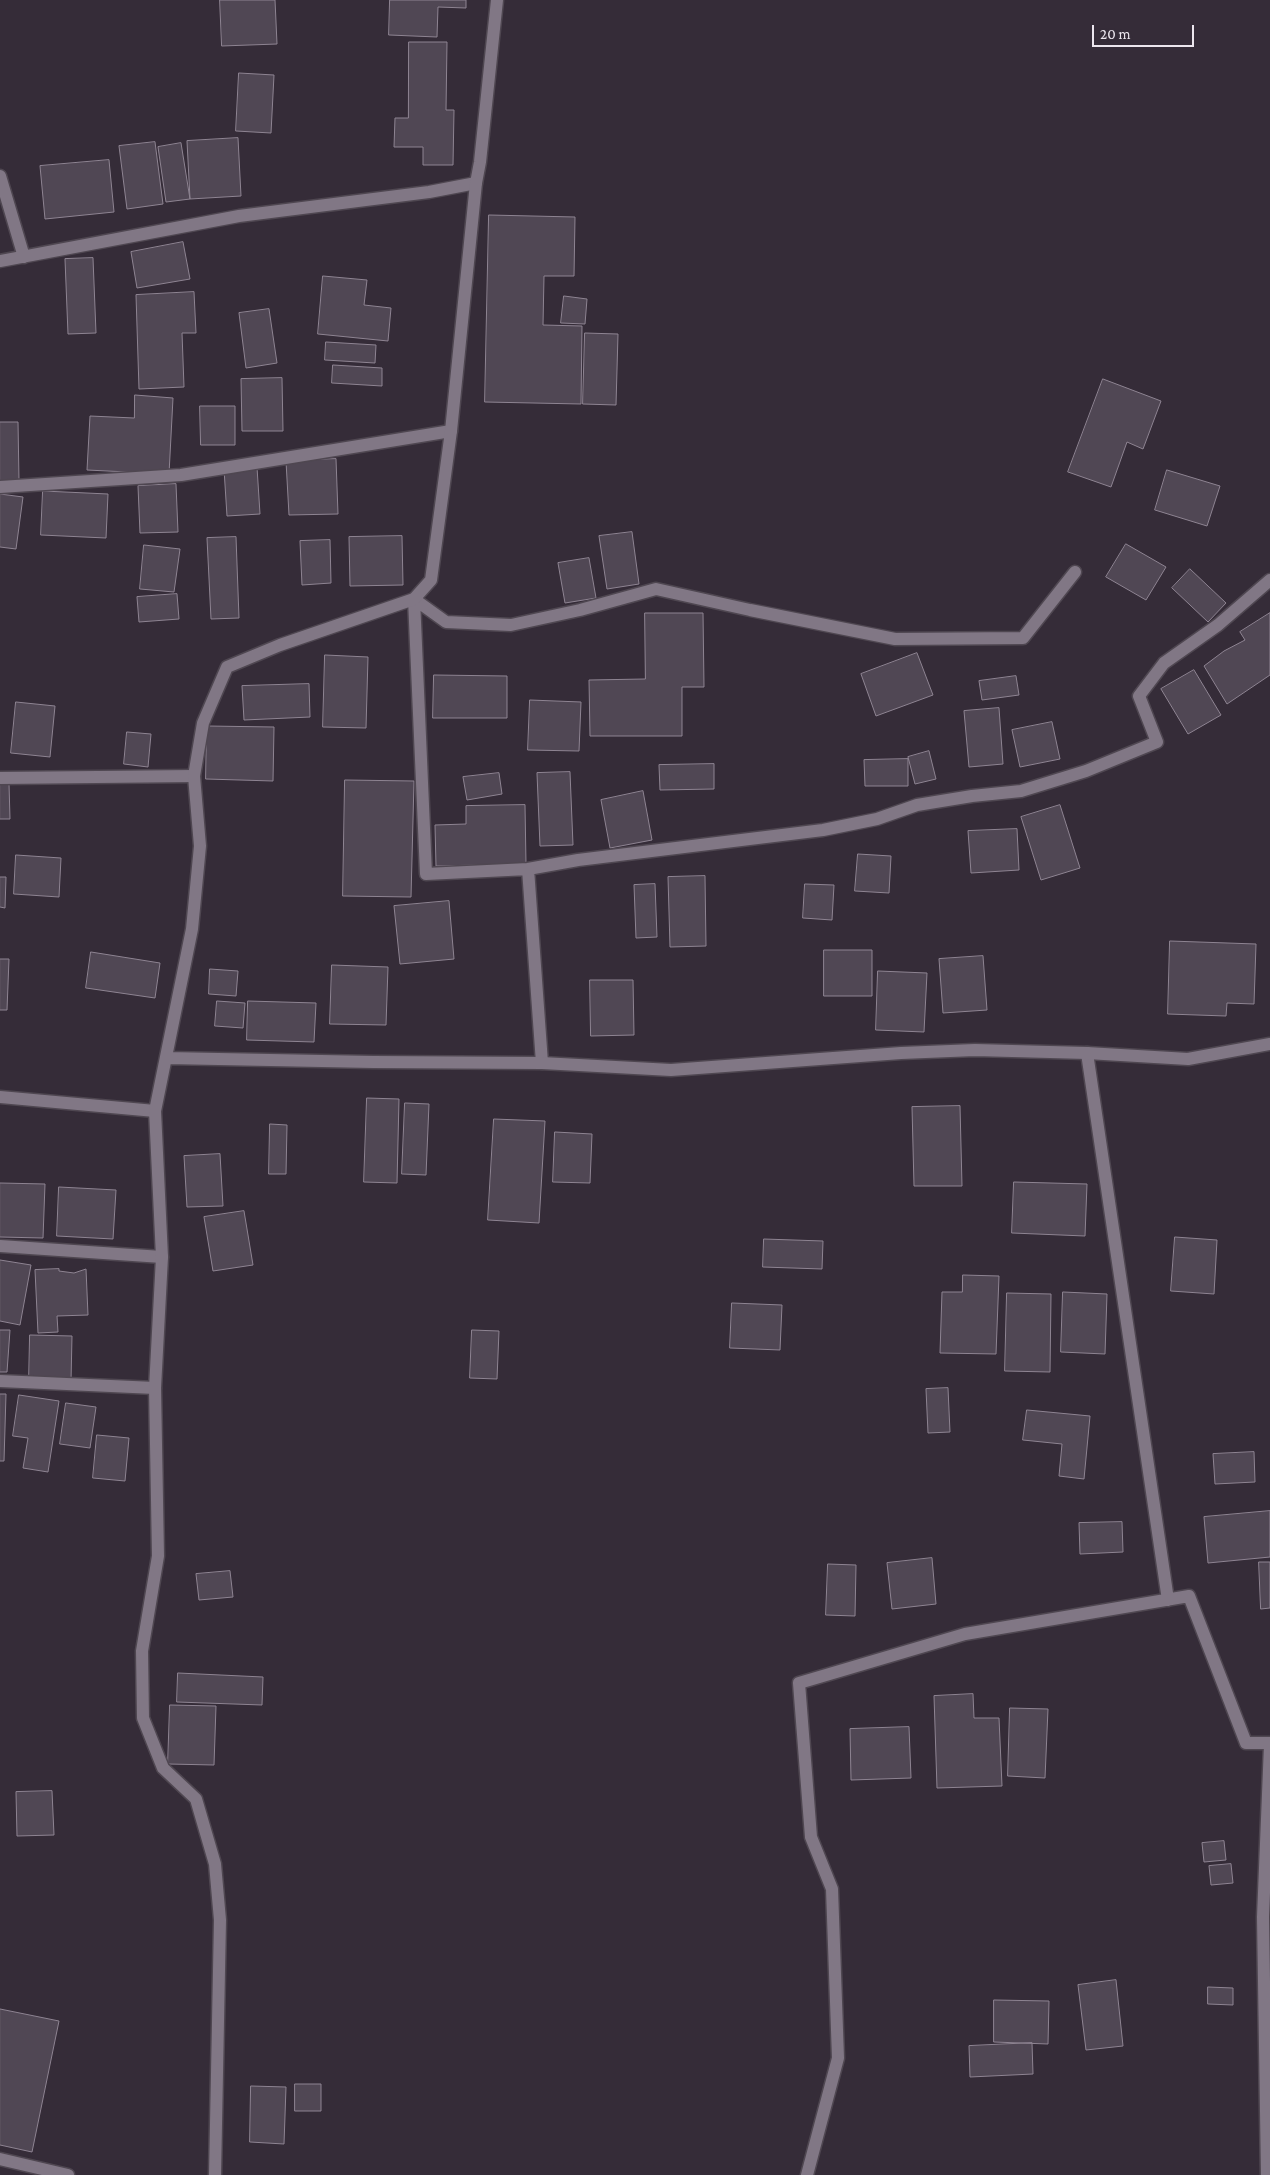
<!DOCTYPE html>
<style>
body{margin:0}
#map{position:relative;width:1270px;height:2175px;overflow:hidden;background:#352c38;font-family:"Crimson Pro",serif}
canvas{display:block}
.scale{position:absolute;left:1092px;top:25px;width:102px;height:22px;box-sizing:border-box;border:2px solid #ece6ee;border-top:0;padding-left:6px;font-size:15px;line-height:18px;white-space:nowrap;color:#ece6ee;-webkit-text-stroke:4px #352c38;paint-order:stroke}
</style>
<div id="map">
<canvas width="1270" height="2175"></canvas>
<div class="scale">20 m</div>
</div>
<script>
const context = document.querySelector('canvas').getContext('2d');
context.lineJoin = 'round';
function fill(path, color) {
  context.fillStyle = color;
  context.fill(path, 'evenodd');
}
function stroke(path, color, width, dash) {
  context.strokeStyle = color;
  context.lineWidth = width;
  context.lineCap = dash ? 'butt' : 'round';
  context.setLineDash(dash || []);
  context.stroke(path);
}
const building = new Path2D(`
 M 220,0 L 275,0 L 277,44 L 222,46 Z
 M 390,0 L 466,0 L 466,8 L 438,7 L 437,37 L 389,35 Z
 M 409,42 L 447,42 L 446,110 L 454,110 L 453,165 L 423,165 L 423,147 L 394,147 L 395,118 L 408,118 Z
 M 239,73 L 274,75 L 271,133 L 236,131 Z
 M 238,138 L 241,196 L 190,199 L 187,141 Z
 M 155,142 L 163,204 L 127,209 L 119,146 Z
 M 181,143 L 190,199 L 166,202 L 158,147 Z
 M 109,160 L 114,212 L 45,219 L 40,166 Z
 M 489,215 L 575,217 L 574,276 L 544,276 L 543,325 L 582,326 L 581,404 L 485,402 Z
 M 183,242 L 190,279 L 137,288 L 131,252 Z
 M 93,258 L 96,333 L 68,334 L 65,259 Z
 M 323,276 L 367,280 L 364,305 L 391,308 L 388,341 L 318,334 Z
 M 194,292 L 196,333 L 182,333 L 184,387 L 139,389 L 136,295 Z
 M 564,296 L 587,299 L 585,324 L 561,323 Z
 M 269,309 L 277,363 L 246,368 L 239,313 Z
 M 585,333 L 618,334 L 616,405 L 583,404 Z
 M 326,342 L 376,345 L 375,363 L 325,360 Z
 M 333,365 L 382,368 L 382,386 L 332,383 Z
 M 282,378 L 283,431 L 242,431 L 241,379 Z
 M 1103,379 L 1161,401 L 1143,449 L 1127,442 L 1111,487 L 1068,472 Z
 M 135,395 L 173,398 L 169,474 L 87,470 L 90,416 L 134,418 Z
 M 200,406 L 235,406 L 235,445 L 201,445 Z
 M 0,422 L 18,422 L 19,481 L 0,481 Z
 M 336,459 L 338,514 L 289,515 L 286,461 Z
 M 257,467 L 260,514 L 227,516 L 224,469 Z
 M 1167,470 L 1220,486 L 1207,526 L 1155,510 Z
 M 176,484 L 178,532 L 140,533 L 138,486 Z
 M 43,491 L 108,494 L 106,538 L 41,535 Z
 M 0,494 L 23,497 L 16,549 L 0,547 Z
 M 632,532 L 639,584 L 607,589 L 599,536 Z
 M 402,536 L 403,585 L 350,586 L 349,537 Z
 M 236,537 L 239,618 L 211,619 L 207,538 Z
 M 330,540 L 331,583 L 302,585 L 300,541 Z
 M 1126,544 L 1166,567 L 1146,600 L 1106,577 Z
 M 144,545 L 180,549 L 174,592 L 140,589 Z
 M 589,558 L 596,598 L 565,603 L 558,563 Z
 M 1190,569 L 1226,603 L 1208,622 L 1172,588 Z
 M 177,594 L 179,619 L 139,622 L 137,597 Z
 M 645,613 L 703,613 L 704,687 L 682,687 L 682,736 L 590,736 L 589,680 L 645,679 Z
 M 1270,613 L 1270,675 L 1227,704 L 1204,666 L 1224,651 L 1245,640 L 1240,632 Z
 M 917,653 L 933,695 L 876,716 L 861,674 Z
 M 325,655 L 368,657 L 366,728 L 323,727 Z
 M 1194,670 L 1221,715 L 1188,734 L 1161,689 Z
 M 434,675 L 507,676 L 507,718 L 433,718 Z
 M 1016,676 L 1019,695 L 982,700 L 979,681 Z
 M 309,684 L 310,717 L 244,720 L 242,686 Z
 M 530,700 L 581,702 L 579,751 L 528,750 Z
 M 16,702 L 55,706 L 50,757 L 11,753 Z
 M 999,708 L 1003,764 L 969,767 L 964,711 Z
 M 1052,722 L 1060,759 L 1020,767 L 1012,730 Z
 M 207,726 L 274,727 L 273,781 L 206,779 Z
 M 127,732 L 151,734 L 148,767 L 124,764 Z
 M 929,751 L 936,779 L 915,784 L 908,757 Z
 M 908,759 L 908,786 L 865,786 L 864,760 Z
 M 714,764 L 714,789 L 660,790 L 659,765 Z
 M 570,772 L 573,845 L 540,846 L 537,773 Z
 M 499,773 L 502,794 L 467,800 L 463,777 Z
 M 345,780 L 414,781 L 411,897 L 343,896 Z
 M 0,784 L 9,784 L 10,819 L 0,819 Z
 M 643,791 L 652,840 L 610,848 L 601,800 Z
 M 525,805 L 526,864 L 436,866 L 435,825 L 466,824 L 466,806 Z
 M 1060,805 L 1080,868 L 1041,880 L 1021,817 Z
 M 1017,829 L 1019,870 L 971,873 L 968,831 Z
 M 858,854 L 891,856 L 889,893 L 855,891 Z
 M 16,855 L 61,858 L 59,897 L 14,894 Z
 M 705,876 L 706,946 L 670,947 L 668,877 Z
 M 0,877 L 6,877 L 5,908 L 0,907 Z
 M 655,884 L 657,937 L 636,938 L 634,885 Z
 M 805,884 L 834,885 L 832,920 L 803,918 Z
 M 449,901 L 454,959 L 400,964 L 394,906 Z
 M 1170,941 L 1256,944 L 1254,1004 L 1227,1003 L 1226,1016 L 1168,1014 Z
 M 824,950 L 872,950 L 872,996 L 824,996 Z
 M 91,952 L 160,963 L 155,998 L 86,988 Z
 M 983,956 L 987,1010 L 943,1013 L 939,959 Z
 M 0,959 L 9,959 L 7,1010 L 0,1010 Z
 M 332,965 L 388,967 L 386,1025 L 330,1024 Z
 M 210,969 L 238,971 L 236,996 L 209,994 Z
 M 878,971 L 927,973 L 924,1032 L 876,1030 Z
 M 590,980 L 633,980 L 634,1035 L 591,1036 Z
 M 217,1001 L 245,1003 L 243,1028 L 215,1026 Z
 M 248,1001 L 316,1003 L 314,1042 L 247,1040 Z
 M 367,1098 L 399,1099 L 397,1183 L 364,1182 Z
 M 405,1103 L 429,1104 L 426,1175 L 402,1174 Z
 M 960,1106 L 962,1186 L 914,1186 L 912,1107 Z
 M 494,1119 L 545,1121 L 539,1223 L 488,1220 Z
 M 270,1124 L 287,1125 L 286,1174 L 269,1174 Z
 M 555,1132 L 592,1134 L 590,1183 L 553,1182 Z
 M 220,1154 L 223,1206 L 187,1207 L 184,1156 Z
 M 1014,1182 L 1087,1184 L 1085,1236 L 1012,1233 Z
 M 0,1183 L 45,1184 L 43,1238 L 0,1237 Z
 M 59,1187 L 116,1190 L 113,1239 L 57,1236 Z
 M 244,1211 L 253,1265 L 213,1271 L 204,1217 Z
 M 1175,1237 L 1217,1240 L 1214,1294 L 1171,1291 Z
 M 764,1239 L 823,1241 L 822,1269 L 763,1267 Z
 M 0,1260 L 31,1265 L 20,1325 L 0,1321 Z
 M 59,1269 L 59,1271 L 74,1273 L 86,1269 L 88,1315 L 57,1316 L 58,1332 L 38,1333 L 35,1270 Z
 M 963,1275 L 999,1276 L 996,1354 L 940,1353 L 942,1292 L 962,1292 Z
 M 1063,1292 L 1107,1294 L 1105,1354 L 1061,1352 Z
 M 1007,1293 L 1051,1294 L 1050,1372 L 1005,1371 Z
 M 732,1303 L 782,1305 L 780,1350 L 730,1348 Z
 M 0,1330 L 10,1330 L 7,1372 L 0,1372 Z
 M 472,1330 L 499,1331 L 497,1379 L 470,1378 Z
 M 30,1335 L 72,1336 L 71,1381 L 29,1381 Z
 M 948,1388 L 950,1432 L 928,1433 L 926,1389 Z
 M 0,1394 L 6,1394 L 4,1461 L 0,1461 Z
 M 19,1395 L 59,1401 L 48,1472 L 23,1468 L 28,1438 L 13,1436 Z
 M 66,1403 L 96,1407 L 90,1448 L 60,1444 Z
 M 1027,1410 L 1090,1416 L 1084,1479 L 1059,1476 L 1062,1444 L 1023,1440 Z
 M 97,1435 L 129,1438 L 125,1481 L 93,1478 Z
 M 1254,1452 L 1255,1482 L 1215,1484 L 1213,1454 Z
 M 1270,1511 L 1270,1557 L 1208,1563 L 1204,1517 Z
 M 1122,1522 L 1123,1552 L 1080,1554 L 1079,1523 Z
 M 932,1558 L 936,1604 L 892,1609 L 887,1563 Z
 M 1259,1562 L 1270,1562 L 1270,1608 L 1261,1609 Z
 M 828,1564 L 856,1565 L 855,1616 L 826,1615 Z
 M 230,1571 L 233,1597 L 199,1600 L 196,1574 Z
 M 178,1673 L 263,1677 L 262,1705 L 177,1702 Z
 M 973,1694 L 974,1718 L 999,1718 L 1002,1786 L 937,1788 L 934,1696 Z
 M 170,1705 L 216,1706 L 214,1765 L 168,1764 Z
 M 1010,1708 L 1048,1709 L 1045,1778 L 1008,1776 Z
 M 909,1727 L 911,1778 L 851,1780 L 850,1729 Z
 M 52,1791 L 54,1835 L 17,1836 L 16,1792 Z
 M 1224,1841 L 1226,1860 L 1204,1862 L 1202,1843 Z
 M 1231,1864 L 1233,1883 L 1211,1885 L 1209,1866 Z
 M 1116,1980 L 1123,2046 L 1086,2050 L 1078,1985 Z
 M 1208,1987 L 1233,1988 L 1233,2005 L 1208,2004 Z
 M 994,2000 L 1049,2001 L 1048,2044 L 994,2042 Z
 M 0,2009 L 59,2021 L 32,2152 L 0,2145 Z
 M 1032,2043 L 1033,2074 L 970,2077 L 969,2046 Z
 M 295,2084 L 321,2084 L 321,2111 L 295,2111 Z
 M 251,2086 L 286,2087 L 284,2144 L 250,2142 Z`);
fill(building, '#504754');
stroke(building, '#8e8492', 1);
const minor = new Path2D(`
 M 0,176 L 24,257
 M 0,261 L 239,216 L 429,192 L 476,183
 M 0,487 L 181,475 L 451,431
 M 414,599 L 446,622 L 511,625 L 580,610 L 656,589 L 750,610 L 895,639 L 1023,638 L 1075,572
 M 414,599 L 426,874 L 528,869
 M 0,778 L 194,776
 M 1087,1053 L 1168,1600
 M 542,1063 L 528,869 L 578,860 L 823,830 L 877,819 L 917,805 L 972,796 L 1021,791 L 1086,771 L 1157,742 L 1139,696 L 1164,663 L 1218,625 L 1270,580
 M 0,1097 L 155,1111
 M 0,1246 L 162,1257
 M 0,1381 L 155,1388
 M 0,2159 L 68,2175
 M 807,2175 L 838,2058 L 832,1889 L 811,1837 L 799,1683 L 965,1634 L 1189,1596 L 1246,1743 L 1270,1743
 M 1267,2175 L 1263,1917 L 1270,1745`);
const tertiary = new Path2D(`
 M 167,1058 L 373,1062 L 542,1063 L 671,1070 L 901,1053 L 975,1050 L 1087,1053 L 1188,1059 L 1270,1044
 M 215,2175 L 220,1920 L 215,1864 L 196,1799 L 163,1768 L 143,1718 L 142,1651 L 158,1556 L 155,1388 L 162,1257 L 155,1111 L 192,929 L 200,846 L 194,776 L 203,723 L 227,667 L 280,645 L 414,599 L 431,580 L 451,431 L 476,183 L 480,162 L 497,0`);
stroke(minor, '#4f4751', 15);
stroke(tertiary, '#4f4751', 15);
stroke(minor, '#817785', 12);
stroke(tertiary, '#817785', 12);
</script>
